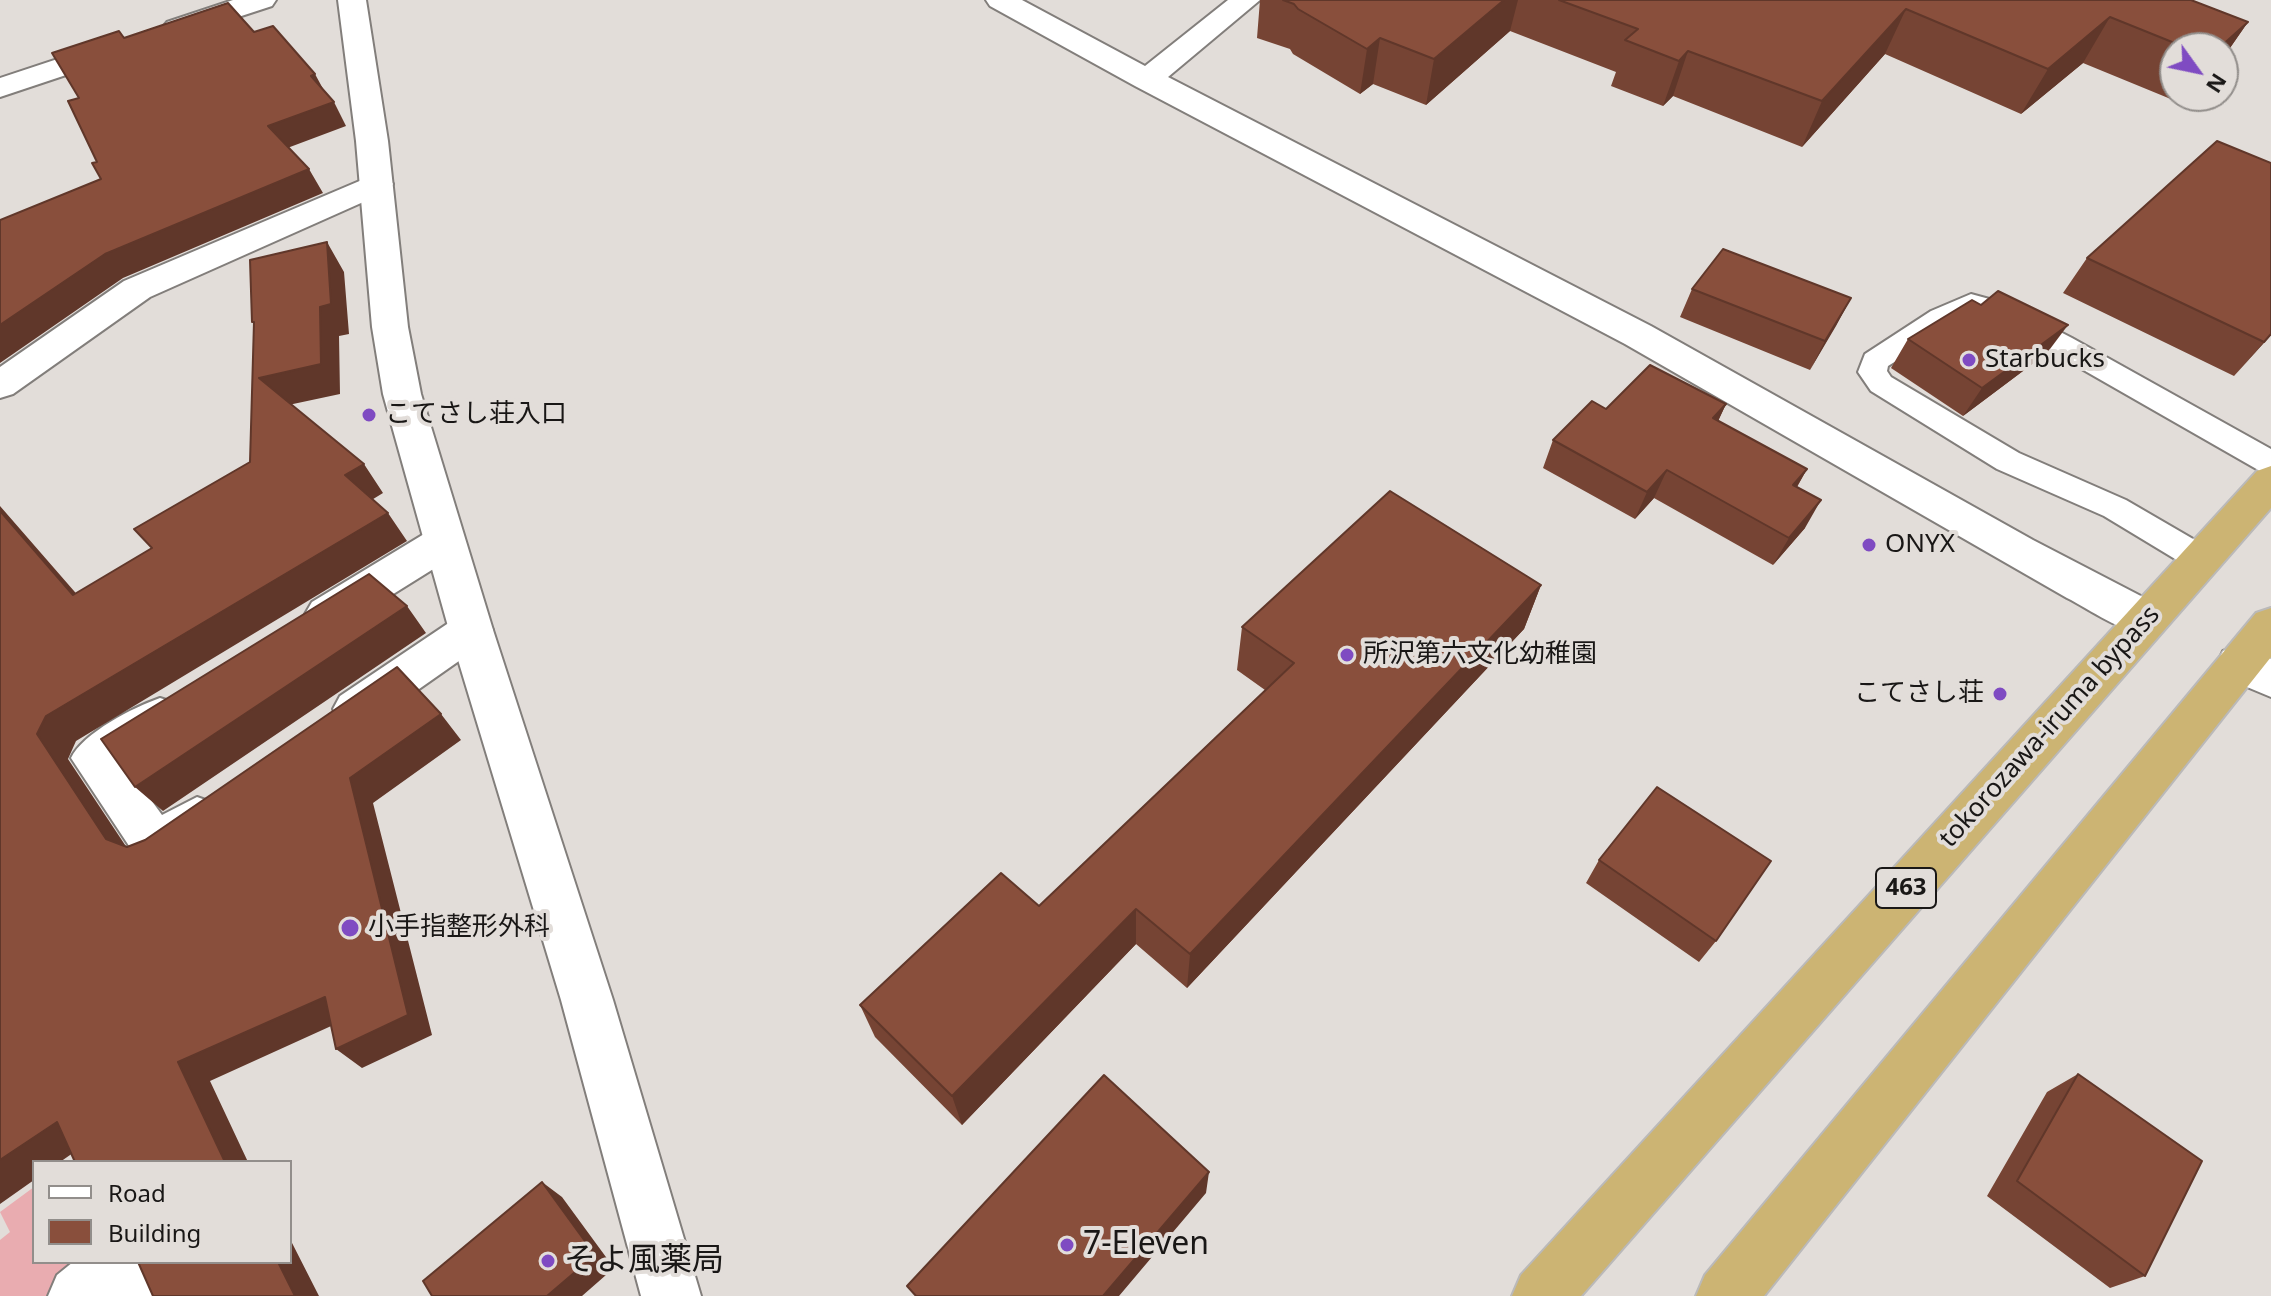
<!DOCTYPE html>
<meta charset="utf-8">
<style>
body{margin:0}
#map{position:relative;width:2271px;height:1296px;overflow:hidden;background:#e2ddd9;font-family:"Noto Sans",sans-serif}
canvas{display:block}
.legend{position:absolute;left:32px;top:1160px;width:260px;height:104px;box-sizing:border-box;background:#e2ddd9;border:2px solid #928e8b;margin:0;padding:10px 14px;list-style:none;font-size:24px;color:#191716}
.legend li{display:flex;align-items:center;gap:16px;height:40px}
.legend b{width:40px;border:2px solid #928e8b}
.north{position:absolute;left:2159px;top:32px;width:80px;height:80px;box-sizing:border-box;background:#e2ddd9;border:2px solid #928e8b;border-radius:50%;rotate:123deg;font-size:22px;font-weight:700;line-height:32px;text-align:center;color:#191716}
.north::after{content:'';display:block;margin:auto;width:28px;height:36px;background:#7f4bc2;clip-path:polygon(50% 0,100% 100%,50% 72%,0 100%)}
</style>
<div id="map">
<canvas width="2271" height="1296"></canvas>
<ul class="legend">
<li><b style="height:10px;background:#fff"></b>Road</li>
<li><b style="height:22px;background:#894f3c"></b>Building</li>
</ul>
<div class="north">N</div>
</div>
<script>
const context = document.querySelector('canvas').getContext('2d');
context.lineJoin = 'round';
function fill(path, color) {
  context.fillStyle = color;
  context.fill(path, 'evenodd');
}
function stroke(path, color, width, dash) {
  context.strokeStyle = color;
  context.lineWidth = width;
  context.lineCap = dash ? 'butt' : 'round';
  context.setLineDash(dash || []);
  context.stroke(path);
}
function write(font, color, halo, rows, align = 'center') {
  context.font = font + ' "Noto Sans","Noto Sans JP",sans-serif';
  context.lineWidth = 8;
  context.setLineDash([]);
  context.textBaseline = 'middle';
  context.strokeStyle = halo;
  context.fillStyle = color;
  for (const [text, x, y, turn = 0] of rows) {
    context.save();
    context.translate(x, y);
    context.rotate((+turn || 0) * Math.PI / 180);
    context.textAlign = isNaN(turn) ? turn : align;
    if (halo) context.strokeText(text, 0, 0);
    context.fillText(text, 0, 0);
    context.restore();
  }
}
fill(new Path2D(`
 M 34,1187 L 34,1262 L 118,1262 L 86,1296 L 0,1296 L 0,1240 L 10,1232 L 0,1212 Z`), '#e9acb0');
const service = new Path2D(`
 M 1971,294 L 2004,303 L 2072,338 L 2271,449 L 2271,474 L 2260,471 L 2052,352 L 1973,313 L 1888,366 L 1887,371 L 1891,377 L 2019,453 L 2126,500 L 2212,550 L 2217,559 L 2212,568 L 2201,571 L 2190,568 L 2104,516 L 1997,469 L 1871,391 L 1858,372 L 1865,354 L 1931,311 Z`);
const minor = new Path2D(`
 M 233,0 L 276,0 L 272,6 L 177,37 L 167,34 L 162,28 L 167,22 Z
 M 986,0 L 1022,0 L 1145,66 L 1228,0 L 1260,0 L 1168,77 L 1651,326 L 2033,540 L 2162,607 L 2169,619 L 2162,631 C 2131,641 2095,612 2067,598 L 1625,344 L 1135,86 L 990,6 Z
 M 115,40 L 126,43 L 130,49 L 126,55 L 0,97 L 0,78 Z
 M 376,174 L 388,177 L 393,184 L 388,191 L 150,297 L 13,394 L 0,398 L 0,367 L 124,281 Z
 M 444,526 L 459,531 L 465,542 L 459,553 L 342,626 L 327,631 L 312,626 L 305,614 L 312,602 L 429,531 Z
 M 471,613 L 486,618 L 493,630 L 486,642 L 372,722 L 356,728 L 340,722 L 333,709 L 340,696 L 456,618 Z
 M 2239,646 L 2271,659 L 2271,697 L 2223,677 L 2217,664 L 2223,651 Z
 M 160,698 L 176,703 L 183,717 L 176,731 L 124,763 L 162,815 L 197,797 L 214,803 L 221,818 C 210,842 181,859 156,868 L 139,861 L 71,758 C 83,733 134,707 160,698 Z
 M 73,1262 L 148,1262 L 163,1296 L 48,1296 L 57,1275 Z`);
const tertiary = new Path2D(`
 M 338,0 L 366,0 L 388,141 L 408,327 L 421,394 L 493,630 L 613,1000 L 701,1296 L 641,1296 L 561,1000 L 449,630 L 383,394 L 372,327 L 356,141 Z`);
const trunk = new Path2D(`
 M 2271,466 L 2271,508 L 1581,1296 L 1512,1296 L 1521,1275 L 2257,471 Z
 M 2271,608 L 2271,657 L 1764,1296 L 1696,1296 L 1705,1275 L 2256,613 Z`);
stroke(service, '#827e7b', 4);
stroke(minor, '#827e7b', 4);
stroke(tertiary, '#827e7b', 4);
stroke(trunk, '#bab9b9', 4);
fill(service, '#fff');
fill(minor, '#fff');
fill(tertiary, '#fff');
fill(trunk, '#ccb473');
fill(new Path2D(`
 M 1260,0 L 2191,0 L 2248,22 L 2223,58 L 2223,48 L 2175,48 L 2175,96 L 2185,96 L 2178,102 L 2083,63 L 2021,114 L 1885,54 L 1802,147 L 1673,96 L 1663,106 L 1611,86 L 1616,72 L 1510,31 L 1426,105 L 1373,84 L 1360,94 L 1293,54 L 1290,49 L 1257,38 Z
 M 2087,258 L 2271,335 L 2234,376 L 2063,293 Z
 M 1692,289 L 1851,298 L 1810,370 L 1680,317 Z
 M 1908,339 L 2047,353 L 1963,416 L 1891,368 Z
 M 1726,404 L 1718,421 L 1807,469 L 1797,487 L 1805,528 L 1773,565 L 1654,498 L 1635,519 L 1543,468 L 1553,440 Z
 M 1541,585 L 1524,629 L 1187,988 L 1136,944 L 962,1125 L 875,1037 L 860,1005 L 1039,906 L 1265,690 L 1237,670 L 1242,627 Z
 M 1599,860 L 1716,941 L 1699,962 L 1586,883 Z
 M 2078,1074 L 2145,1276 L 2110,1288 L 1987,1196 L 2047,1092 Z`), '#764434');
fill(new Path2D(`
 M 1504,0 L 1518,0 L 1510,31 L 1426,105 L 1434,59 Z
 M 1906,9 L 1885,54 L 1802,147 L 1822,101 Z
 M 2110,17 L 2083,63 L 2021,114 L 2048,69 Z
 M 2248,22 L 2223,58 L 2223,48 L 2219,48 Z
 M 1380,38 L 1373,84 L 1360,94 L 1367,49 Z
 M 1688,51 L 1673,96 L 1663,106 L 1679,61 Z
 M 315,74 L 328,98 L 311,76 Z
 M 334,102 L 346,126 L 282,150 L 268,126 Z
 M 309,169 L 323,193 L 123,278 L 0,363 L 0,325 L 105,254 Z
 M 327,242 L 344,272 L 349,334 L 339,336 L 340,394 L 279,407 L 259,378 L 320,307 Z
 M 1851,298 L 1836,326 L 1810,370 L 1825,341 Z
 M 2068,325 L 2047,353 L 1963,416 L 1982,388 Z
 M 2271,334 L 2271,335 L 2234,376 Z
 M 1726,404 L 1713,432 L 1713,418 Z
 M 364,464 L 383,493 L 365,504 L 345,475 Z
 M 1807,469 L 1791,497 L 1793,485 Z
 M 1667,470 L 1654,498 L 1635,519 L 1647,492 Z
 M 1821,500 L 1805,528 L 1773,565 L 1789,538 Z
 M 0,506 L 101,622 L 73,595 L 0,511 Z
 M 388,513 L 407,541 L 76,741 L 68,759 L 137,863 L 106,839 L 37,734 L 46,716 Z
 M 1541,585 L 1524,629 L 1187,988 L 1190,954 Z
 M 407,606 L 426,633 L 163,811 L 135,787 Z
 M 441,714 L 461,740 L 373,803 L 432,1035 L 362,1068 L 336,1049 L 350,778 Z
 M 1136,909 L 1136,944 L 962,1125 L 952,1096 Z
 M 325,997 L 351,1017 L 210,1081 L 248,1162 L 225,1162 L 178,1062 Z
 M 57,1122 L 93,1139 L 60,1162 L 34,1162 L 34,1180 L 0,1204 L 0,1160 Z
 M 1209,1172 L 1206,1193 L 1119,1296 L 1103,1296 Z
 M 542,1182 L 562,1197 L 614,1268 L 582,1296 L 547,1296 Z
 M 290,1239 L 319,1296 L 295,1296 L 278,1262 L 290,1262 Z`), '#60372a');
const building = new Path2D(`
 M 1283,0 L 1504,0 L 1434,59 L 1380,38 L 1367,49 L 1298,9 L 1294,4 Z
 M 1559,0 L 2191,0 L 2248,22 L 2219,48 L 2187,48 L 2110,17 L 2048,69 L 1906,9 L 1822,101 L 1688,51 L 1679,61 L 1625,40 L 1638,29 Z
 M 228,3 L 254,32 L 273,26 L 315,74 L 311,76 L 334,102 L 268,126 L 309,169 L 105,254 L 0,325 L 0,220 L 101,179 L 92,163 L 97,162 L 68,101 L 79,98 L 52,53 L 119,31 L 124,38 Z
 M 2217,141 L 2271,163 L 2271,334 L 2264,342 L 2087,258 Z
 M 327,242 L 331,304 L 320,307 L 321,364 L 259,378 L 364,464 L 345,475 L 388,513 L 46,716 L 37,734 L 106,839 L 127,847 L 145,840 L 397,667 L 441,714 L 350,778 L 408,1015 L 336,1049 L 325,997 L 178,1062 L 225,1162 L 75,1162 L 57,1122 L 0,1160 L 0,511 L 73,595 L 152,548 L 134,529 L 250,462 L 254,322 L 252,322 L 250,260 Z
 M 1723,249 L 1851,298 L 1825,341 L 1692,289 Z
 M 1998,291 L 2068,325 L 1982,388 L 1908,339 L 1972,300 L 1981,305 Z
 M 1650,365 L 1726,404 L 1713,418 L 1807,469 L 1793,485 L 1821,500 L 1789,538 L 1667,470 L 1647,492 L 1553,440 L 1592,401 L 1606,409 Z
 M 1390,491 L 1541,585 L 1190,954 L 1136,909 L 952,1096 L 860,1005 L 1001,873 L 1039,906 L 1294,663 L 1242,627 Z
 M 369,574 L 407,606 L 135,787 L 101,739 Z
 M 1657,787 L 1771,861 L 1716,941 L 1599,860 Z
 M 2078,1074 L 2202,1161 L 2145,1276 L 2017,1181 Z
 M 1104,1075 L 1209,1172 L 1103,1296 L 916,1296 L 907,1286 Z
 M 542,1182 L 595,1255 L 547,1296 L 432,1296 L 423,1281 Z
 M 138,1262 L 278,1262 L 295,1296 L 153,1296 Z`);
fill(building, '#894f3c');
stroke(building, '#60372a', 2);
for (const [x, y, r, color] of [
 [1969,360,8,"#7f4bc2"],
 [369,415,8,"#7f4bc2"],
 [1869,545,8,"#7f4bc2"],
 [1347,655,8,"#7f4bc2"],
 [2000,694,8,"#7f4bc2"],
 [350,928,10,"#7f4bc2"],
 [1067,1245,8,"#7f4bc2"],
 [548,1261,8,"#7f4bc2"]
]) {
  const dot = new Path2D();
  dot.arc(x, y, r, 0, 2 * Math.PI);
  context.fillStyle = color;
  context.fill(dot);
  stroke(dot, '#e2ddd9', 3);
}
for (const [x, y, w] of [
 [1906,888,60]
]) {
  const box = new Path2D();
  box.roundRect(x - w / 2, y - 20, w, 40, 6);
  context.fillStyle = '#e2ddd9';
  context.fill(box);
  stroke(box, '#191716', 2);
}
write('bold 24px', '#191716', null, [
 ["463",1906,888]
]);
write('26px', '#191716', '#e2ddd9', [
 ["Starbucks",1985,360],
 ["こてさし荘入口",385,415],
 ["ONYX",1885,545],
 ["所沢第六文化幼稚園",1363,655],
 ["こてさし荘",1984,694,"right"],
 ["小手指整形外科",368,928]
], 'left');
write('26px', '#191716', '#e2ddd9', [
 ["tokorozawa-iruma bypass",2050,727,-48]
]);
write('32px', '#191716', '#e2ddd9', [
 ["7-Eleven",1083,1245],
 ["そよ風薬局",564,1261]
], 'left');
</script>
